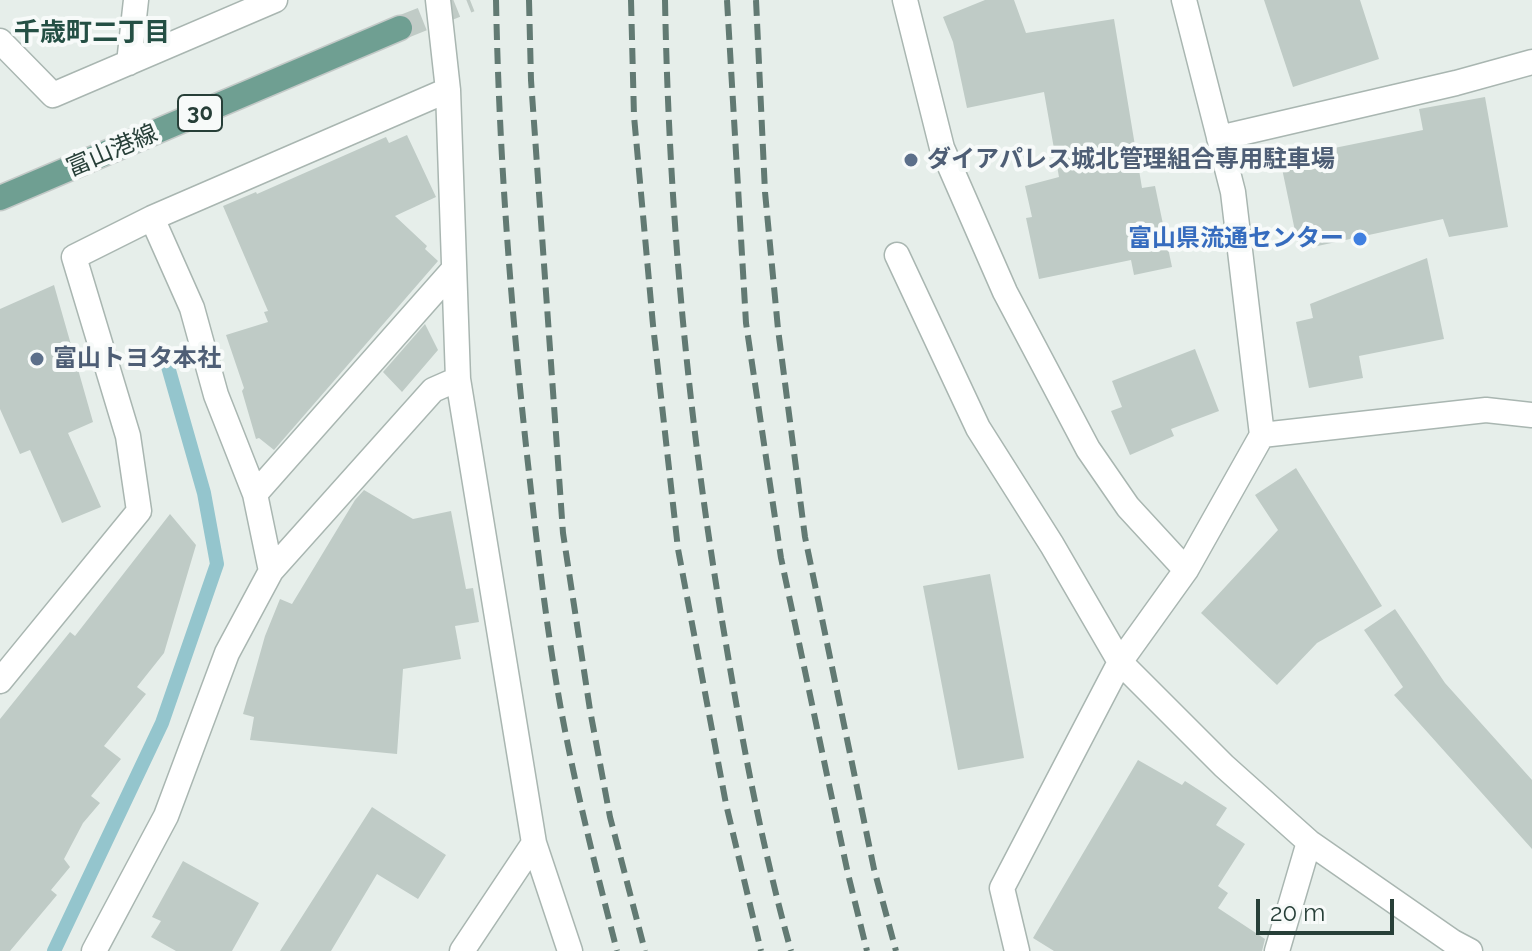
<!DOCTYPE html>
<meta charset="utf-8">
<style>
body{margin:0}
#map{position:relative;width:1532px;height:951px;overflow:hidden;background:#e6eeea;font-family:Raleway,sans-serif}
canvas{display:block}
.scale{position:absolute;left:1256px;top:899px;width:138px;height:36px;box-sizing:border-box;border:4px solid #273f38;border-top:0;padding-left:10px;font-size:24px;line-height:28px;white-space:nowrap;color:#273f38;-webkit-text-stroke:6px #f7faf9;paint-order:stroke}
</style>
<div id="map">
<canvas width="1532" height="951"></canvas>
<div class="scale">20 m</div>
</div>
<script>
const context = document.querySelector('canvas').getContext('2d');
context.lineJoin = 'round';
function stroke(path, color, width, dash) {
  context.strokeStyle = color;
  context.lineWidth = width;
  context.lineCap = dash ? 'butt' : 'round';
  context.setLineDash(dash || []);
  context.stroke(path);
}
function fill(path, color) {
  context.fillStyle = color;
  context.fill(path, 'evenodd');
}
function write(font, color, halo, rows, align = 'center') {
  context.font = font + ' Raleway,"Noto Sans JP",sans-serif';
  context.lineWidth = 8;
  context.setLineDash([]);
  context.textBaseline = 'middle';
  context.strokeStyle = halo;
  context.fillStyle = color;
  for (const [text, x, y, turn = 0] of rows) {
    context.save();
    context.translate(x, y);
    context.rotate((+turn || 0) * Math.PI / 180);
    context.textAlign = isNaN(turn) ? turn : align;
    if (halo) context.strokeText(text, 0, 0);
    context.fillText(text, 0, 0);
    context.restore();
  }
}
stroke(new Path2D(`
 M 54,951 L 162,723 L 217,564 L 204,493 L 167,363`), '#94c5cd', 14);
fill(new Path2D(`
 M 985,0 L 1014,0 L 1026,33 L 1114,19 L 1142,188 L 1155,186 L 1172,267 L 1134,275 L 1131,260 L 1039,279 L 1026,218 L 1032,217 L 1025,186 L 1059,177 L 1044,92 L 967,108 L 953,42 L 943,17 Z
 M 1264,0 L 1360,0 L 1379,59 L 1293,87 Z
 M 1485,97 L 1508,227 L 1449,237 L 1443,219 L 1299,250 L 1280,159 L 1423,130 L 1419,109 Z
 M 407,135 L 436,197 L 395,216 L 427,246 L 425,249 L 438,261 L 274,450 L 259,438 L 256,439 L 242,391 L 244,388 L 226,335 L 268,322 L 264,312 L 268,311 L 223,206 L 256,192 L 257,194 L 386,137 L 389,143 Z
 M 1427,258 L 1444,339 L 1359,356 L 1363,378 L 1309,388 L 1296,322 L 1313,318 L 1310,304 Z
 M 54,285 L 93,422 L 68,433 L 101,507 L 62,523 L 30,450 L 20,454 L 0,409 L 0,309 Z
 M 425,324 L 438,350 L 402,392 L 383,372 Z
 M 1195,349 L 1219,411 L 1171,429 L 1174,436 L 1130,455 L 1111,411 L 1122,407 L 1112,381 Z
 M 1296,468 L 1382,606 L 1317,643 L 1277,685 L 1201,613 L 1278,530 L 1255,495 Z
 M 364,490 L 413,519 L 451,511 L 466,589 L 473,588 L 479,622 L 455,626 L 461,659 L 403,669 L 397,754 L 250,740 L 254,717 L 243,714 L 265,636 L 280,599 L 292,604 L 355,500 Z
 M 170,514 L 196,545 L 164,653 L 137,687 L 146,694 L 104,746 L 121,759 L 91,796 L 100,803 L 83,823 L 64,859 L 70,867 L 51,890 L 57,895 L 10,951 L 0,951 L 0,719 L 70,632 L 75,636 Z
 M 990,574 L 1024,758 L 958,770 L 923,586 Z
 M 1395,609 L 1445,683 L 1532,780 L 1532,849 L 1394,695 L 1403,687 L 1364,630 Z
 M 1138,760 L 1182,785 L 1185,781 L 1227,808 L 1216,825 L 1245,844 L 1218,886 L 1228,893 L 1218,908 L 1265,939 L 1262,951 L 1054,951 L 1033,938 Z
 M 372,807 L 446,855 L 418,899 L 377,874 L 331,951 L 280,951 Z
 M 183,861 L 259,903 L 232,951 L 176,951 L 151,937 L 161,921 L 152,917 Z`), '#bfcbc6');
stroke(new Path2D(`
 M 400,28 L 470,0`), '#c0cbc6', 24, [24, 12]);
const minor = new Path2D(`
 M 438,0 L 448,90 L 458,379 L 534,843 L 570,951
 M 905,0 L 942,148 L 1005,292 L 1088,449 L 1128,507 L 1186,570
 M 0,41 L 53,95 L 275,0
 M 129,63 L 136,0
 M 1219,138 L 1456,83 L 1532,62
 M 152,218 L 192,308 L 216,395 L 255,494 L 271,571
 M 897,255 L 978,428 L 1052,545 L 1120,662 L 1224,766 L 1309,842 L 1453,942 L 1470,951
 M 1262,435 L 1486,410 L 1532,415
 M 255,494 L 454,269
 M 0,681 L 139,511 L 128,436 L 74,257 L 152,218 L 448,90
 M 94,951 L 166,816 L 227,653 L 271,571 L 433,390 L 458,379
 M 462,951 L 534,843
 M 1017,951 L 1002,888 L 1120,662 L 1186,570 L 1262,435 L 1233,192 L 1184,0
 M 1277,951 L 1309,842`);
const major = new Path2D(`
 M 0,198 L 400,28`);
stroke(minor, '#a9b6b1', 27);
stroke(major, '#c3c9c7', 27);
stroke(minor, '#fff', 24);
stroke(major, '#6f9f92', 24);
stroke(new Path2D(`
 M 496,0 C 499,155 511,310 528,464 C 537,544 546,625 560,704 C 575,787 596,869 617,951
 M 529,0 L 531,80 L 563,533 L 590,710 L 610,817 L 645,951
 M 631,0 L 634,116 L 653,325 L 678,549 L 726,804 L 761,951
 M 665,0 C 669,216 689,431 726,644 C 743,747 763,850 791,951
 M 727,0 L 746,323 L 781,558 L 848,874 L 867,951
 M 756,0 L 765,192 L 778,329 L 805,537 L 874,869 L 896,951`), '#627a73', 6, [16, 8]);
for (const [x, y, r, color] of [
 [911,160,8,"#5c6f8a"],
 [1360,239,8,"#3f7fe0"],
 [37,359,8,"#5c6f8a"]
]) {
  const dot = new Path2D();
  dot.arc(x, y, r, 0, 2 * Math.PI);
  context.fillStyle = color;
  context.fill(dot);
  stroke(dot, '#f7faf9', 3);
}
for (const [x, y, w] of [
 [200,113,44]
]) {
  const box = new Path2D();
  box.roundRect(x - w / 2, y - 18, w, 36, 6);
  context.fillStyle = '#f7faf9';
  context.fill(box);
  stroke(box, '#273f38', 2);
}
write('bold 22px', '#273f38', null, [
 ["30",200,113]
]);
write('24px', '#273f38', '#f7faf9', [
 ["富山港線",112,151,-23]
]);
write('bold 24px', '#4e5e75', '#f7faf9', [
 ["ダイアパレス城北管理組合専用駐車場",927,160],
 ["富山トヨタ本社",53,359]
], 'left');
write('bold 24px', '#366cbe', '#f7faf9', [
 ["富山県流通センター",1344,239]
], 'right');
write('bold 26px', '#244f44', '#f7faf9', [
 ["千歳町二丁目",92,33]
]);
</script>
